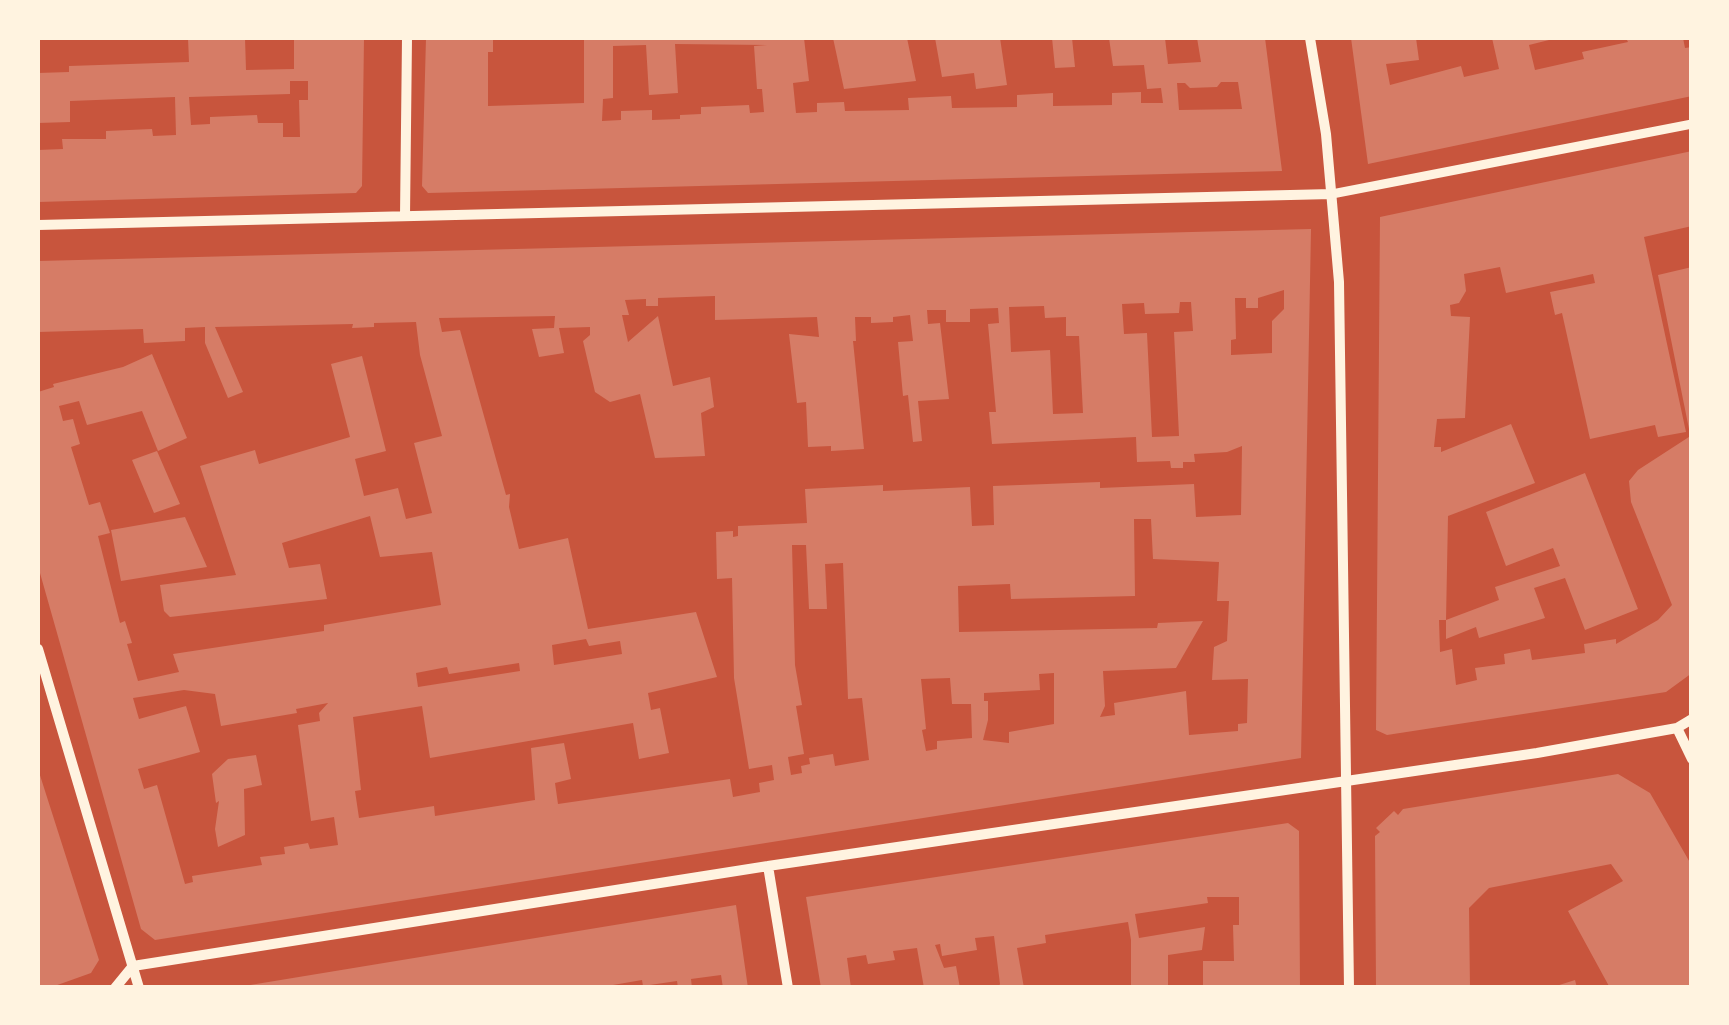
<!DOCTYPE html>
<style>
body{margin:0}
#map{position:relative;width:1729px;height:1025px;overflow:hidden;background:#c8553d;font-family:"IBM Plex Sans",sans-serif}
canvas{display:block}
.frame{position:absolute;inset:0;border:40px solid #fff3e0;pointer-events:none}
</style>
<div id="map">
<canvas width="1729" height="1025"></canvas>
<div class="frame"></div>
</div>
<script>
const context = document.querySelector('canvas').getContext('2d');
context.lineJoin = 'round';
function fill(path, color) {
  context.fillStyle = color;
  context.fill(path, 'evenodd');
}
function stroke(path, color, width, dash) {
  context.strokeStyle = color;
  context.lineWidth = width;
  context.lineCap = dash ? 'butt' : 'round';
  context.setLineDash(dash || []);
  context.stroke(path);
}
fill(new Path2D(`
 M 188,38 L 245,38 L 246,70 L 294,69 L 294,38 L 364,38 L 362,186 L 356,193 L 38,202 L 38,150 L 63,149 L 62,139 L 106,139 L 106,131 L 152,129 L 153,136 L 176,135 L 175,97 L 70,101 L 70,122 L 38,123 L 38,73 L 69,72 L 69,66 L 189,62 ZM 290,81 L 308,81 L 308,100 L 299,100 L 300,137 L 283,137 L 283,123 L 258,123 L 257,115 L 210,117 L 210,124 L 191,125 L 189,97 L 290,94 Z
 M 426,38 L 493,38 L 493,52 L 488,52 L 488,106 L 584,103 L 584,38 L 804,38 L 809,81 L 793,83 L 796,113 L 817,112 L 817,103 L 844,102 L 845,111 L 909,110 L 908,98 L 951,96 L 952,108 L 1017,107 L 1017,95 L 1053,93 L 1053,106 L 1112,105 L 1112,93 L 1141,92 L 1141,103 L 1163,103 L 1161,88 L 1147,89 L 1144,65 L 1113,66 L 1109,38 L 1165,38 L 1168,64 L 1201,62 L 1197,38 L 1265,38 L 1282,171 L 428,193 L 422,186 ZM 675,44 L 767,45 L 754,46 L 757,89 L 762,89 L 764,112 L 750,113 L 749,105 L 701,107 L 701,114 L 680,115 L 680,119 L 652,120 L 652,110 L 621,111 L 621,120 L 602,121 L 603,99 L 613,98 L 613,46 L 646,45 L 649,95 L 678,93 ZM 1221,82 L 1238,82 L 1242,109 L 1179,110 L 1177,83 L 1185,83 L 1190,88 L 1217,87 Z
 M 833,38 L 907,38 L 916,81 L 844,89 Z
 M 935,38 L 1000,38 L 1007,85 L 976,89 L 974,73 L 942,77 Z
 M 1052,38 L 1072,38 L 1075,67 L 1055,68 Z
 M 1351,38 L 1416,38 L 1419,60 L 1386,64 L 1390,85 L 1461,66 L 1464,77 L 1499,69 L 1492,38 L 1557,38 L 1529,45 L 1535,70 L 1584,59 L 1582,52 L 1628,42 L 1626,38 L 1683,38 L 1685,48 L 1692,47 L 1692,96 L 1368,164 Z
 M 1692,151 L 1692,226 L 1644,237 L 1686,432 L 1658,437 L 1655,425 L 1590,439 L 1562,313 L 1555,315 L 1550,292 L 1595,283 L 1593,274 L 1506,293 L 1500,267 L 1464,274 L 1466,291 L 1459,303 L 1450,305 L 1451,316 L 1470,317 L 1465,418 L 1437,419 L 1434,447 L 1441,447 L 1441,452 L 1511,424 L 1535,483 L 1448,516 L 1446,620 L 1499,600 L 1495,587 L 1560,566 L 1553,548 L 1506,566 L 1486,512 L 1585,473 L 1638,609 L 1585,630 L 1565,578 L 1534,588 L 1545,618 L 1479,638 L 1476,627 L 1446,639 L 1446,620 L 1439,620 L 1440,652 L 1452,649 L 1456,685 L 1477,680 L 1475,668 L 1505,664 L 1504,654 L 1530,649 L 1532,660 L 1585,653 L 1584,644 L 1616,639 L 1616,644 L 1658,620 L 1672,605 L 1631,502 L 1629,481 L 1638,470 L 1692,435 L 1692,673 L 1666,692 L 1387,735 L 1376,730 L 1380,217 Z
 M 1311,229 L 1301,758 L 155,940 L 141,929 L 38,566 L 38,392 L 54,387 L 53,384 L 123,367 L 152,354 L 187,438 L 158,451 L 142,411 L 87,425 L 79,401 L 59,406 L 63,421 L 73,419 L 80,444 L 71,447 L 89,505 L 100,502 L 110,533 L 98,536 L 120,623 L 125,621 L 132,643 L 127,644 L 138,681 L 179,672 L 173,654 L 324,631 L 324,625 L 441,605 L 432,552 L 380,557 L 370,516 L 282,543 L 289,568 L 320,564 L 327,599 L 170,617 L 164,611 L 160,585 L 236,575 L 200,466 L 255,450 L 259,464 L 350,437 L 331,364 L 362,356 L 386,451 L 355,459 L 364,496 L 398,488 L 406,519 L 432,513 L 414,443 L 442,436 L 420,355 L 416,322 L 374,323 L 374,327 L 352,328 L 353,324 L 215,327 L 243,392 L 228,398 L 205,343 L 205,327 L 185,328 L 185,341 L 144,343 L 143,329 L 38,332 L 38,261 ZM 1284,290 L 1284,309 L 1272,321 L 1272,353 L 1231,355 L 1231,340 L 1236,339 L 1235,298 L 1246,298 L 1246,308 L 1258,308 L 1258,298 ZM 715,296 L 715,320 L 817,317 L 819,337 L 789,334 L 797,403 L 806,402 L 808,447 L 831,446 L 831,451 L 864,449 L 853,341 L 856,341 L 855,317 L 871,317 L 871,323 L 893,322 L 893,317 L 910,315 L 913,341 L 898,342 L 903,396 L 908,395 L 913,442 L 922,441 L 918,401 L 949,399 L 940,323 L 928,324 L 927,310 L 946,310 L 946,322 L 970,322 L 970,309 L 998,308 L 999,323 L 988,324 L 996,412 L 989,412 L 992,444 L 1136,437 L 1137,462 L 1170,461 L 1171,468 L 1183,468 L 1183,462 L 1195,462 L 1194,454 L 1227,452 L 1242,446 L 1241,515 L 1196,517 L 1194,484 L 1100,488 L 1100,482 L 993,486 L 994,525 L 972,526 L 970,487 L 883,491 L 883,485 L 805,489 L 807,523 L 738,526 L 738,536 L 733,537 L 733,531 L 716,532 L 717,579 L 732,578 L 734,678 L 749,769 L 772,765 L 774,780 L 759,783 L 760,792 L 733,797 L 730,779 L 558,804 L 555,783 L 571,779 L 564,743 L 531,748 L 535,800 L 435,816 L 434,806 L 359,818 L 355,791 L 361,790 L 353,717 L 422,706 L 430,758 L 633,723 L 639,759 L 669,753 L 660,708 L 651,710 L 648,693 L 717,677 L 696,612 L 588,629 L 568,538 L 519,549 L 509,507 L 510,494 L 506,495 L 460,330 L 442,332 L 439,318 L 555,316 L 554,328 L 532,329 L 539,357 L 564,353 L 559,328 L 590,327 L 590,335 L 583,341 L 595,392 L 610,402 L 640,394 L 655,458 L 705,456 L 701,413 L 714,407 L 710,377 L 673,386 L 658,316 L 628,342 L 622,315 L 629,315 L 625,300 L 646,299 L 646,306 L 658,306 L 658,298 ZM 1180,302 L 1191,302 L 1193,331 L 1174,332 L 1179,436 L 1152,437 L 1147,333 L 1124,334 L 1122,304 L 1144,303 L 1145,314 L 1179,313 ZM 1044,306 L 1045,318 L 1066,317 L 1066,336 L 1079,336 L 1083,413 L 1053,414 L 1050,350 L 1011,352 L 1009,307 ZM 1134,519 L 1151,519 L 1153,559 L 1219,562 L 1217,601 L 1229,601 L 1227,641 L 1214,647 L 1212,680 L 1248,679 L 1247,723 L 1238,724 L 1238,731 L 1189,735 L 1186,691 L 1114,703 L 1115,715 L 1100,717 L 1105,706 L 1103,671 L 1176,668 L 1203,621 L 1158,623 L 1157,628 L 959,632 L 958,586 L 1010,584 L 1011,599 L 1135,596 ZM 792,545 L 806,545 L 809,609 L 827,609 L 825,564 L 843,563 L 848,699 L 862,698 L 869,760 L 835,766 L 833,754 L 809,758 L 810,764 L 801,766 L 802,773 L 791,775 L 788,757 L 804,754 L 796,706 L 802,705 L 795,665 ZM 586,639 L 589,646 L 620,641 L 622,654 L 554,665 L 552,645 ZM 519,663 L 520,671 L 418,687 L 416,673 L 447,667 L 449,674 ZM 1054,673 L 1054,724 L 1009,732 L 1009,743 L 983,740 L 988,720 L 988,701 L 984,701 L 984,693 L 1040,690 L 1039,674 ZM 950,678 L 952,704 L 971,704 L 972,738 L 937,741 L 937,749 L 926,751 L 922,730 L 926,729 L 921,679 ZM 184,690 L 215,694 L 221,726 L 297,713 L 296,709 L 328,703 L 319,713 L 320,721 L 298,725 L 311,821 L 334,817 L 338,845 L 310,849 L 308,843 L 284,847 L 285,854 L 260,857 L 262,865 L 192,876 L 193,882 L 185,884 L 157,785 L 144,789 L 138,769 L 200,752 L 186,706 L 139,719 L 133,698 Z
 M 1692,267 L 1692,433 L 1690,434 L 1658,275 Z
 M 157,451 L 180,504 L 154,513 L 132,460 Z
 M 185,517 L 207,567 L 121,581 L 111,530 Z
 M 256,755 L 262,785 L 244,789 L 245,835 L 218,847 L 215,829 L 219,801 L 216,803 L 212,774 L 228,759 Z
 M 38,769 L 99,960 L 91,973 L 49,988 L 38,988 Z
 M 1618,774 L 1650,793 L 1692,866 L 1692,988 L 1610,988 L 1568,911 L 1623,881 L 1611,864 L 1489,888 L 1469,908 L 1470,988 L 1376,988 L 1375,836 L 1380,832 L 1376,828 L 1394,811 L 1398,815 L 1403,809 Z
 M 1288,823 L 1299,831 L 1300,988 L 1203,988 L 1203,961 L 1234,961 L 1233,925 L 1239,925 L 1239,897 L 1207,897 L 1208,903 L 1135,914 L 1139,938 L 1205,927 L 1202,950 L 1168,955 L 1168,988 L 1131,988 L 1131,940 L 1128,922 L 1045,935 L 1046,943 L 1017,948 L 1024,988 L 998,988 L 1000,984 L 994,936 L 975,938 L 977,950 L 942,956 L 940,944 L 935,945 L 944,968 L 956,966 L 960,988 L 924,988 L 917,948 L 893,951 L 895,960 L 868,964 L 866,955 L 847,958 L 851,988 L 821,988 L 806,897 Z
 M 736,905 L 748,988 L 723,988 L 721,975 L 691,979 L 692,988 L 678,988 L 677,981 L 643,986 L 642,980 L 613,985 L 613,988 L 232,988 Z
 M 1575,980 L 1577,988 L 1553,988 L 1553,987 Z`), '#d67c66');
stroke(new Path2D(`
 M 1332,194 L 1692,124`), '#fff3e0', 9);
stroke(new Path2D(`
 M 1310,38 L 1326,134 L 1339,282 L 1349,988
 M 405,216 L 407,38
 M 38,225 L 1332,194
 M 38,649 L 139,988
 M 1677,728 L 1692,759
 M 768,866 L 788,988
 M 115,988 L 133,966 L 768,866 L 1537,753 L 1677,728 L 1692,719`), '#fff3e0', 10);
</script>
